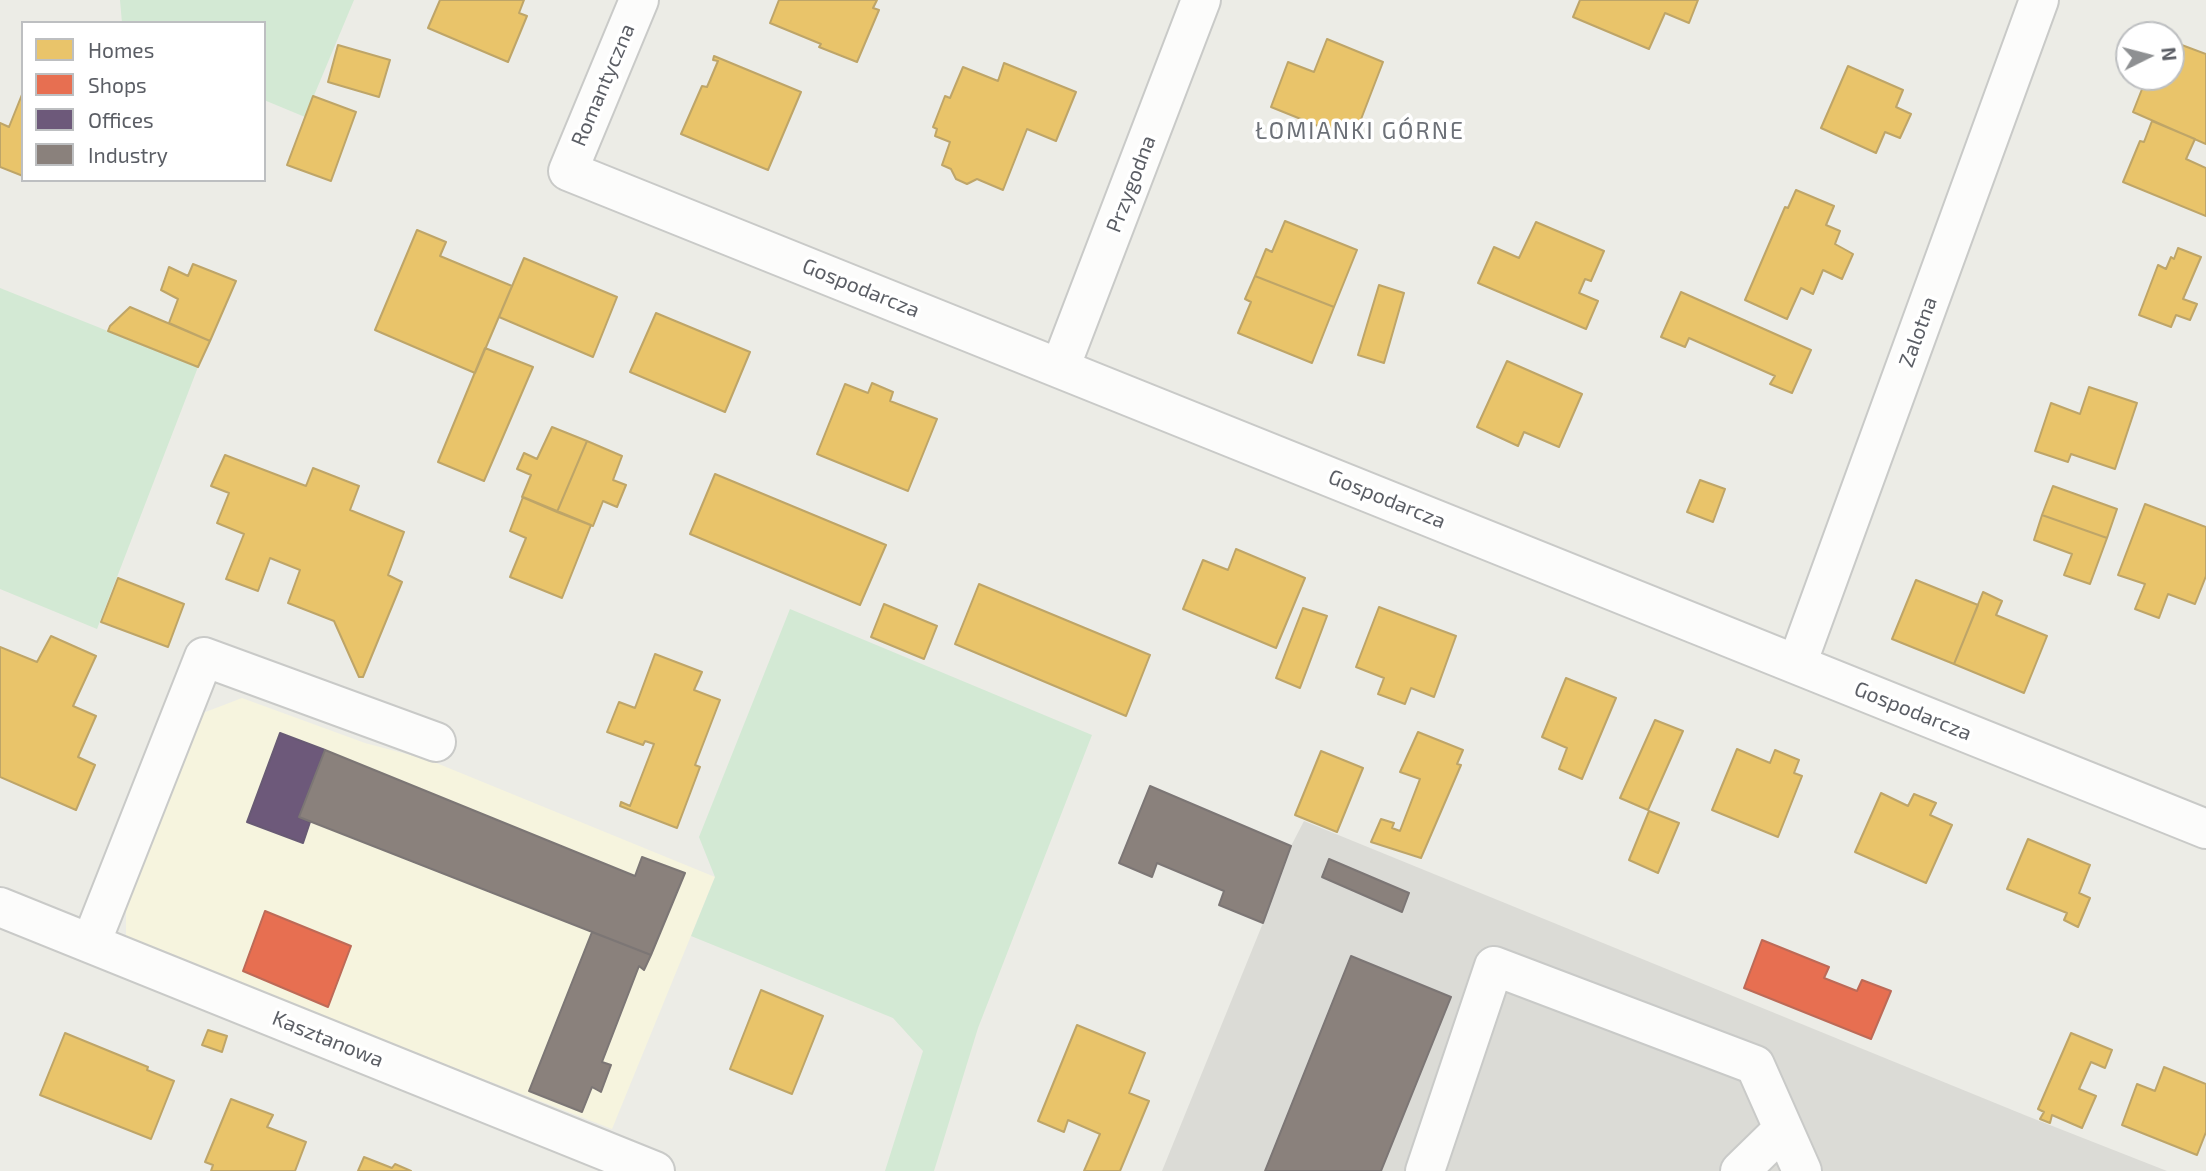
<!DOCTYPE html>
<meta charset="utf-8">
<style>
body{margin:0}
#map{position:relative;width:2206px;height:1171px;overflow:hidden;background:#ecece6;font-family:"Exo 2",sans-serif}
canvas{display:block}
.legend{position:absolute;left:21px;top:21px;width:245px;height:161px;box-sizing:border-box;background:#fff;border:2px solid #bdbfc1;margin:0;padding:9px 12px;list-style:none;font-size:21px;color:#5b5e65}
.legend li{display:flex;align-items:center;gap:14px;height:35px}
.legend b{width:35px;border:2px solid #bdbfc1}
.north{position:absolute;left:2115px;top:21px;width:70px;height:70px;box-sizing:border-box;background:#fff;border:2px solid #bdbfc1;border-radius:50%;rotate:84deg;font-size:19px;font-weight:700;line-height:28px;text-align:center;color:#5b5e65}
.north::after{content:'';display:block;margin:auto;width:24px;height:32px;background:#8e9092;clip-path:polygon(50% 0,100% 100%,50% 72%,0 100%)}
</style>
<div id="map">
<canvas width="2206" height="1171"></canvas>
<ul class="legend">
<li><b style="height:19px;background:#e9c46a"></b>Homes</li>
<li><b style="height:19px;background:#e76f51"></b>Shops</li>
<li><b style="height:19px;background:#6d597a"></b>Offices</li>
<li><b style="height:19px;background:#8a817c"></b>Industry</li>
</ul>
<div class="north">N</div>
</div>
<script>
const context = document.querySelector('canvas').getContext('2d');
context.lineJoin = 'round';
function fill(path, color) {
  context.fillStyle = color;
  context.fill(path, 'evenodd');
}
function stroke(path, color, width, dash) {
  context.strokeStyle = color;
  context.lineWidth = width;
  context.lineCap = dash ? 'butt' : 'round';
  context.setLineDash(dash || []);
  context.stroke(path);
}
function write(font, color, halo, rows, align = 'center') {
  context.font = font + ' "Exo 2",sans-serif';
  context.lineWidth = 7;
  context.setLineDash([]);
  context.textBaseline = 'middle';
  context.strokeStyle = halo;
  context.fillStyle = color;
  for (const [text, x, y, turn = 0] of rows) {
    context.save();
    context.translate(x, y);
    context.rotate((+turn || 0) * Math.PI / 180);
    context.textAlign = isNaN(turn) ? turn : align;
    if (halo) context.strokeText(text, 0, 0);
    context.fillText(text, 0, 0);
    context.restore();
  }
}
fill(new Path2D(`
 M 242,698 L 365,743 L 429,760 L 715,877 L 612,1129 L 126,940 L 126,884 L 195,716 Z`), '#f6f4de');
fill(new Path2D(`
 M 1304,821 L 2027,1116 L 2167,1171 L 1162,1171 L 1263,923 L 1291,846 Z`), '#dbdbd6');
fill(new Path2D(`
 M 120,0 L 354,0 L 305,117 L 264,100 L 264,23 L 122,23 Z
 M 0,288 L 198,367 L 97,629 L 0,589 Z
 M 790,609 L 1092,735 L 978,1028 L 934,1171 L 885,1171 L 923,1051 L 893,1018 L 691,936 L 715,877 L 699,837 Z`), '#d3e9d4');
const homes = new Path2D(`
 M 440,0 L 524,0 L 519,13 L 527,16 L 508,62 L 428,28 Z
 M 779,0 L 877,0 L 873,8 L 879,10 L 857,62 L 819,47 L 821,44 L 770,23 Z
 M 1580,0 L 1698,0 L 1689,23 L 1665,13 L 1649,49 L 1573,17 Z
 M 1327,39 L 1383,62 L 1353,140 L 1271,107 L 1288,62 L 1314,72 Z
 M 2171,41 L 2206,54 L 2206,144 L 2133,112 L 2146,79 L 2142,77 L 2171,77 Z
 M 338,45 L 390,60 L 379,97 L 328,82 Z
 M 714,56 L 801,92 L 768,170 L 681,134 L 702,86 L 707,87 L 718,61 L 713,60 Z
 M 1004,63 L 1076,92 L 1056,141 L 1027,129 L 1003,190 L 977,179 L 967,184 L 956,179 L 951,169 L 942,165 L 950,142 L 935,136 L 937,129 L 933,127 L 945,96 L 950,98 L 963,67 L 998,81 Z
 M 1848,66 L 1903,90 L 1896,107 L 1911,114 L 1900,138 L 1885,132 L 1876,153 L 1821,128 Z
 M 23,92 L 23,176 L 0,167 L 0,123 L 9,127 Z
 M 313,96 L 356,112 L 331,181 L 287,165 Z
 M 2152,121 L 2195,139 L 2186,159 L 2206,168 L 2206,216 L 2123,182 L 2140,141 L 2144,142 Z
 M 1796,190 L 1834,206 L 1826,225 L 1840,231 L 1835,244 L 1853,254 L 1842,279 L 1823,270 L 1813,294 L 1801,288 L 1787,319 L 1745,300 L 1785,207 L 1788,208 Z
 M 1285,221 L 1357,250 L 1334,307 L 1255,276 L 1266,249 L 1272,252 Z
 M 1536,222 L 1604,251 L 1591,281 L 1585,279 L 1579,293 L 1598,301 L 1586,329 L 1478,283 L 1494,247 L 1519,258 Z
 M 417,230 L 446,242 L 440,256 L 512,286 L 475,373 L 375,330 Z
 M 2178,248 L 2201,257 L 2183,299 L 2197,304 L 2190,320 L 2176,315 L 2171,327 L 2139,315 L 2158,265 L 2166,269 L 2171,257 L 2174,259 Z
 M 524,258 L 617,297 L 593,357 L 499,317 Z
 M 193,264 L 236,281 L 210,341 L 169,323 L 178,299 L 161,290 L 169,267 L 188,276 Z
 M 1255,276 L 1334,307 L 1312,363 L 1238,333 L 1251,302 L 1245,299 Z
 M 1379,285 L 1404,293 L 1384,363 L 1358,355 Z
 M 1681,292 L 1811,350 L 1792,393 L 1770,384 L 1775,376 L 1689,338 L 1685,347 L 1661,337 Z
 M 130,307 L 210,341 L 198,367 L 108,331 L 110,326 Z
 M 656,313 L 750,352 L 725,412 L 630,372 Z
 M 485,348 L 533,367 L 484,481 L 438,462 Z
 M 1507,361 L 1582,394 L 1559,447 L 1524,432 L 1518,446 L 1477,427 Z
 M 872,383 L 893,392 L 890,401 L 937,419 L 908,491 L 817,454 L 845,384 L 868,393 Z
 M 2089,387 L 2137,403 L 2115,469 L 2071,454 L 2068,462 L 2035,451 L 2051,403 L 2080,414 Z
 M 552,427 L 587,441 L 557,512 L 522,497 L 531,475 L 517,469 L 524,453 L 537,459 Z
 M 587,441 L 622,456 L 613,480 L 626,485 L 617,507 L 603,501 L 593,526 L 557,512 Z
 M 225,455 L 306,486 L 313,468 L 359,486 L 350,510 L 404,532 L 388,575 L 402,582 L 363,677 L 359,677 L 334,621 L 288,603 L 300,570 L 270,558 L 258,591 L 226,579 L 244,534 L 217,523 L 229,493 L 211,486 Z
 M 715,474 L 886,545 L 860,605 L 690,534 Z
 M 1700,480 L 1725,489 L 1713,522 L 1687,512 Z
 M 2053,486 L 2117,509 L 2107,538 L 2042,515 Z
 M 523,497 L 591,525 L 562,598 L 510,577 L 526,538 L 510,531 Z
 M 2145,504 L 2206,527 L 2206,576 L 2195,604 L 2168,594 L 2159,618 L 2135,609 L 2145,584 L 2118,575 Z
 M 2042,515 L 2107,538 L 2090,584 L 2064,575 L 2072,554 L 2034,540 Z
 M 1236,549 L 1305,578 L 1276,648 L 1183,609 L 1203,560 L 1228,570 Z
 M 118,578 L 184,604 L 168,647 L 101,622 Z
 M 1916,580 L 1978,605 L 1954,664 L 1892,639 Z
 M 979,584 L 1150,655 L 1126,716 L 955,644 Z
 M 1983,592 L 2002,601 L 1996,615 L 2047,636 L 2024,693 L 1954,664 Z
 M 884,604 L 937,626 L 924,659 L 871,637 Z
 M 1379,607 L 1456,636 L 1434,697 L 1411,688 L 1405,704 L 1378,694 L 1384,678 L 1356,667 Z
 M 1303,608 L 1327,616 L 1300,688 L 1276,678 Z
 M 51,636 L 96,656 L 73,706 L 96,716 L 78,757 L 95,765 L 76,810 L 0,777 L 0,647 L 37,662 Z
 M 655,654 L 702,672 L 694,690 L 720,700 L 695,765 L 700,767 L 677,828 L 620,806 L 621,802 L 630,806 L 654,744 L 645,741 L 643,745 L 607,732 L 619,702 L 635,708 Z
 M 1566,678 L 1616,698 L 1582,779 L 1559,769 L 1567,748 L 1542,737 Z
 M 1655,720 L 1683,731 L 1648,810 L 1620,798 Z
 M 1418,732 L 1463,750 L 1457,764 L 1461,765 L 1421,858 L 1371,842 L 1381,819 L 1394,823 L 1392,828 L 1400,831 L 1420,779 L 1400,772 Z
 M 1737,749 L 1770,763 L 1775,750 L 1799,760 L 1794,773 L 1802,776 L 1778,837 L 1712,810 Z
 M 1321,751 L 1363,768 L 1337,832 L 1295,815 Z
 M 1881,793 L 1908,806 L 1914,794 L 1936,803 L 1930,815 L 1952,825 L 1926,883 L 1855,852 Z
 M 1649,811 L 1679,823 L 1658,873 L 1629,860 Z
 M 2028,839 L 2090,865 L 2079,893 L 2090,898 L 2078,927 L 2064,920 L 2067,913 L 2007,889 Z
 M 761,990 L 823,1016 L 792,1094 L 730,1069 Z
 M 1077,1025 L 1145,1053 L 1129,1093 L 1149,1101 L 1120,1171 L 1084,1171 L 1100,1134 L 1068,1120 L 1064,1132 L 1038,1121 Z
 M 208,1030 L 227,1036 L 222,1052 L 202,1045 Z
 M 65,1033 L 148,1067 L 147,1070 L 174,1081 L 151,1139 L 40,1095 Z
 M 2071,1033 L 2112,1050 L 2105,1068 L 2091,1062 L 2079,1089 L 2096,1096 L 2082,1128 L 2052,1115 L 2050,1123 L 2040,1119 L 2044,1112 L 2038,1109 Z
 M 2164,1067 L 2206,1084 L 2206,1132 L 2197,1155 L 2122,1125 L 2137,1084 L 2155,1091 Z
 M 231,1099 L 273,1115 L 267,1127 L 306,1142 L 295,1171 L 211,1171 L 213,1165 L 205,1162 Z
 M 364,1157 L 392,1168 L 395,1164 L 411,1171 L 358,1171 Z`);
fill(homes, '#e9c46a');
stroke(homes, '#bea568', 2);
const shops = new Path2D(`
 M 265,911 L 351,946 L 328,1007 L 243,971 Z
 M 1762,940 L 1829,967 L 1824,978 L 1857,991 L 1862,980 L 1891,991 L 1871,1039 L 1744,988 Z`);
fill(shops, '#e76f51');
stroke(shops, '#bd6a57', 2);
const offices = new Path2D(`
 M 280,733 L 325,750 L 299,817 L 310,822 L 303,843 L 247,822 Z`);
fill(offices, '#6d597a');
stroke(offices, '#685a74', 2);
const industry = new Path2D(`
 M 325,750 L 635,876 L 642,857 L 685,873 L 651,955 L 299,817 Z
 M 1150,786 L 1291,846 L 1263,923 L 1219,905 L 1224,891 L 1157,863 L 1152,877 L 1119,863 Z
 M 1329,859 L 1409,893 L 1402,912 L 1322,877 Z
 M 592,932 L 651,955 L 644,970 L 639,966 L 602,1062 L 611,1065 L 601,1092 L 592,1087 L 582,1112 L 529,1091 Z
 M 1351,956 L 1451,997 L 1381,1171 L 1265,1171 Z`);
fill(industry, '#8a817c');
stroke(industry, '#7c7675', 2);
const minor = new Path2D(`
 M 639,0 L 568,171 L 2206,829
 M 1060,368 L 1201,0
 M 1797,664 L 2039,0
 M 0,907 L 655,1171
 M 91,943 L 204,657 L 436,742
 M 1425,1171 L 1494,966 L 1755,1065 L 1802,1171
 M 1740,1171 L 1783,1129`);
stroke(minor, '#c9cac8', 42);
stroke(minor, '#fcfcfb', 38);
write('21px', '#5b5e65', '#fff', [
 ["Romantyczna",603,85,-67],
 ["Przygodna",1131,184,-69],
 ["Gospodarcza",861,288,22],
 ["Zalotna",1918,332,-70],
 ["Gospodarcza",1387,499,22],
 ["Gospodarcza",1913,711,22],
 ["Kasztanowa",328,1039,22]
]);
context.letterSpacing = '2px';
write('23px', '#6c7077', '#fff', [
 ["ŁOMIANKI GÓRNE",1360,131]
]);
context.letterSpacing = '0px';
</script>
